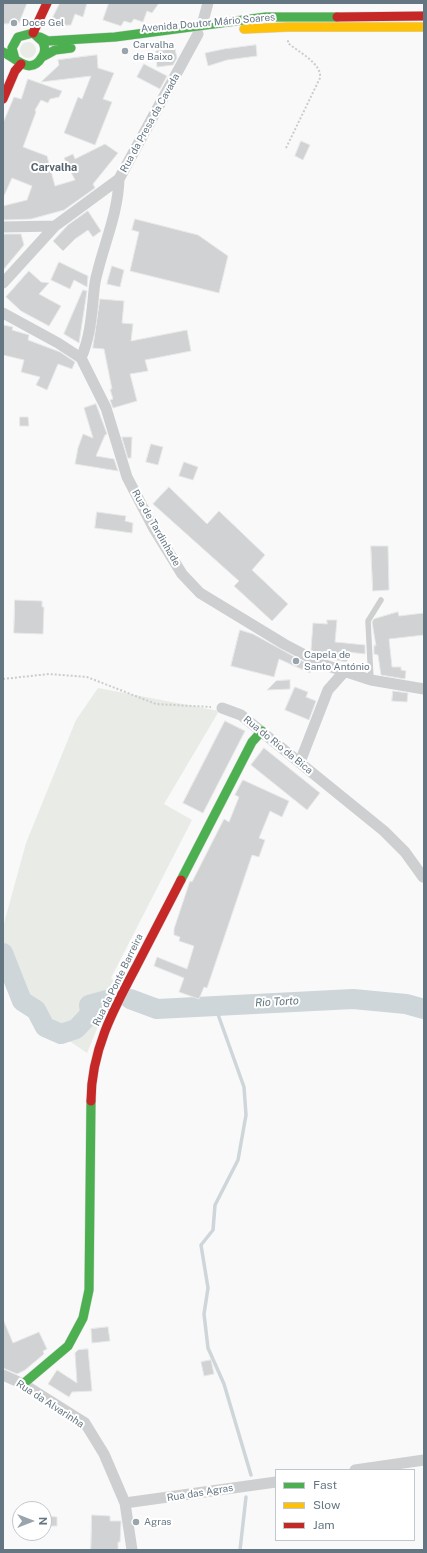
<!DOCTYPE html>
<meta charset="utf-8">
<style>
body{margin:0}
#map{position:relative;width:427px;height:1553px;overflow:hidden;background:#f9f9f9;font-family:"Public Sans",sans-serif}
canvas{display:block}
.frame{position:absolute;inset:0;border:4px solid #657683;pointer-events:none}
.legend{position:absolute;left:275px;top:1469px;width:140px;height:72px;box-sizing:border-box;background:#fff;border:1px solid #c1c8cd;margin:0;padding:5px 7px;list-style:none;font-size:12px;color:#657683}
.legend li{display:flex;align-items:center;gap:8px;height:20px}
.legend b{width:20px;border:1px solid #c1c8cd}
.north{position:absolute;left:12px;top:1501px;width:40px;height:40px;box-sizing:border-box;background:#fff;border:1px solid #c1c8cd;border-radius:50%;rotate:90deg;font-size:11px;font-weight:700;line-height:16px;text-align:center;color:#657683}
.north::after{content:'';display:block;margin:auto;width:14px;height:18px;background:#99a4ac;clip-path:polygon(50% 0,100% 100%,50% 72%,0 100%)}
</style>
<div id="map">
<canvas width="427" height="1553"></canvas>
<div class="frame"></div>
<ul class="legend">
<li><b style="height:5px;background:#4caf50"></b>Fast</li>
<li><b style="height:5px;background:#ffc107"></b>Slow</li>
<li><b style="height:5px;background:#c62828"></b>Jam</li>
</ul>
<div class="north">N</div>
</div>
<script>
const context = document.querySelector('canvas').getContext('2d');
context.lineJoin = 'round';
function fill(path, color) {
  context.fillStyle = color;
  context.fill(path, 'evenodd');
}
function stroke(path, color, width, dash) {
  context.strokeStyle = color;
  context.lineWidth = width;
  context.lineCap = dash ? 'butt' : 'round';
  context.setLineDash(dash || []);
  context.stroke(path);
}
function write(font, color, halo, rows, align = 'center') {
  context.font = font + ' "Public Sans",sans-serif';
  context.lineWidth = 4;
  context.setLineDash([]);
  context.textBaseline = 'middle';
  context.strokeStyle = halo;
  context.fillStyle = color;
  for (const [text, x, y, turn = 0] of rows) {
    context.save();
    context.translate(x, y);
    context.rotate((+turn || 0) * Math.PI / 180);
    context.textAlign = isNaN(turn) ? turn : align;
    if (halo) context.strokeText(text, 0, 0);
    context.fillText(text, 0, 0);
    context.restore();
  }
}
fill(new Path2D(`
 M20 50a8 8 0 1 1 16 0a8 8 0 1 1-16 0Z
 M 98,688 L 219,711 L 164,804 L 192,820 L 111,978 L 116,983 L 87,1053 L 56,1032 L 9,972 L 3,946 L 3,927 L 26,843 L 76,720 Z`), '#e8ebe6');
stroke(new Path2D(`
 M 215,1006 L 244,1087 L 246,1115 L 238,1160 L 215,1205 L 213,1230 L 201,1245 L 208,1288 L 204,1314 L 208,1348 L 224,1384 L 251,1475
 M 240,1550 L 246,1497`), '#ced6d9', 3.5);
stroke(new Path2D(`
 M 3,953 L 22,1001 L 36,1010 L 45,1027 L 61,1034 L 76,1029 L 90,1014 L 89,1005 L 107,1000
 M 130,999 L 157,1009 L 353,999 L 406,1004 L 424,1009`), '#ced6d9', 20);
const building = new Path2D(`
 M 3,3 L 27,3 L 19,23 L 3,24 Z
 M 60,3 L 87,3 L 83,17 L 75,14 L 71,25 L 54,26 L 50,23 Z
 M 109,3 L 159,3 L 152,13 L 147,11 L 143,22 L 134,19 L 131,23 L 124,21 L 121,26 L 103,20 Z
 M 256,45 L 257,56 L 227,60 L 208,66 L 205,53 L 224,49 Z
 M 175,49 L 177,58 L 173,65 L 157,67 L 156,51 Z
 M 97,55 L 98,68 L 114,73 L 103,99 L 112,102 L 95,145 L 64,133 L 78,97 L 82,99 L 91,76 L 41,82 L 59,65 L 58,60 Z
 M 144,64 L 167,76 L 160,89 L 137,77 Z
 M 28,79 L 62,91 L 59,97 L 50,99 L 48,103 L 41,100 L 35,110 L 36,112 L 23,147 L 47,156 L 55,186 L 75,180 L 64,158 L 73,154 L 75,159 L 105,144 L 118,153 L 93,184 L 95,188 L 64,210 L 31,219 L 3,220 L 3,206 L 27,200 L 32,186 L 12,178 L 3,198 L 3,123 L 14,97 L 21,99 Z
 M 301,141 L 310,145 L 303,160 L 295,156 Z
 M 88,211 L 101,231 L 93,237 L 88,230 L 75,239 L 63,251 L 53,241 L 68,225 Z
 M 135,219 L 198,235 L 228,256 L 219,293 L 130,271 L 139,232 L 132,230 Z
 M 3,234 L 21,234 L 24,245 L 3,270 Z
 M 59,262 L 88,276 L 87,287 L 74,280 L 70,289 L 51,280 Z
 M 112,266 L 124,270 L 120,287 L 107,284 Z
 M 29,271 L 41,282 L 49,283 L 39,294 L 61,306 L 49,326 L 21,311 L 6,297 Z
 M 83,290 L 87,291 L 79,343 L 64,334 Z
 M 100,299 L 124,301 L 122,323 L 133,324 L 131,341 L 187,330 L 191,351 L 145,360 L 148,371 L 130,374 L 137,401 L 113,408 L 110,400 L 113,399 L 110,389 L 112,389 L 104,349 L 93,348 Z
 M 3,325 L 13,327 L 12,330 L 29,335 L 28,340 L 60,352 L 75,362 L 72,369 L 58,364 L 47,390 L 36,385 L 40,377 L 21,372 L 24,360 L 3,355 Z
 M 96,404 L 107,434 L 105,435 L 96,456 L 114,459 L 118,471 L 75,464 L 78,448 L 83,434 L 93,438 L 84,408 Z
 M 20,417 L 28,417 L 29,426 L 20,426 Z
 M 122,437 L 132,437 L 131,458 L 128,458 Z
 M 151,444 L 163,447 L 158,465 L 146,462 Z
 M 184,462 L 198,467 L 193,480 L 179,476 Z
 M 169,487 L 207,524 L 219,511 L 265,555 L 252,570 L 288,604 L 272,621 L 234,586 L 239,581 L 153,504 Z
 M 97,512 L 126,516 L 125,521 L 133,523 L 132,533 L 95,528 Z
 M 371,546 L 388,546 L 389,590 L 373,591 Z
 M 15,600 L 42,601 L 42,607 L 44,607 L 43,634 L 14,633 Z
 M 398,612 L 399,616 L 424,613 L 424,635 L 389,639 L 392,667 L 401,667 L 401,670 L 406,671 L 405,679 L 381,675 L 378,655 L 374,654 L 374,645 L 376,646 L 372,622 L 374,619 Z
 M 327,620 L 337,620 L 335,642 L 365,645 L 365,654 L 348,652 L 347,662 L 325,658 L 311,650 L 313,623 L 327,624 Z
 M 240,630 L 253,634 L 313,667 L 310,673 L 279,659 L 274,677 L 231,666 Z
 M 290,680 L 290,689 L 267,690 L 276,681 Z
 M 295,687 L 308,692 L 306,697 L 316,701 L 309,720 L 285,710 Z
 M 393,691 L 408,693 L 407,702 L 392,701 Z
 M 225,721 L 245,731 L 203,813 L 183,803 Z
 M 264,748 L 320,793 L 307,810 L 251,765 Z
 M 243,780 L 289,801 L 282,817 L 270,811 L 259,838 L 265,840 L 259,857 L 252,855 L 207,988 L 204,987 L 199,999 L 179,992 L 184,978 L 154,966 L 157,957 L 187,969 L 194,946 L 179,941 L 180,937 L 174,935 L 174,929 L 190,881 L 192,882 L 224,819 L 229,822 L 239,797 L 235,795 Z
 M 3,1319 L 13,1343 L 39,1332 L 47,1349 L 43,1351 L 44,1354 L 25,1370 L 17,1374 L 3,1368 Z
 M 108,1327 L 110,1341 L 92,1343 L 91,1329 Z
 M 88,1349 L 92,1391 L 72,1392 L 69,1397 L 48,1384 L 57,1370 L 77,1383 L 75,1353 L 78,1350 Z
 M 211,1360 L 214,1374 L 204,1376 L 201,1362 Z
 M 92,1515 L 110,1516 L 110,1521 L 121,1521 L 120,1542 L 118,1542 L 118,1550 L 91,1550 Z
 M 44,1516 L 57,1517 L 57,1526 L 44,1526 Z`);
fill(building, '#d0d2d3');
stroke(building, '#e8e8e8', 1);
const fast = new Path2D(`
 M 40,37 L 48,41 L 115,37 L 266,17 L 337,17
 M 3,52 C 15,57 30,77 42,57 C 46,52 45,47 43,42 L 33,33 L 18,37 L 12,48 L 15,59
 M 44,56 L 55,50 L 71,48
 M 181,880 L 252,742 L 262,731
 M 23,1384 L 68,1346 L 83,1318 L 89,1290 L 91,1101`);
const slow = new Path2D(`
 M 244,29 L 288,27 L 424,27`);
const jam = new Path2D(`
 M 337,17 L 424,16
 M 33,33 L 47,3
 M 3,99 L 15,71 L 21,64
 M 91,1101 C 91,1051 113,1010 136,967 C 151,938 166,909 181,880`);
stroke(fast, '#d5d6d7', 10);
stroke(slow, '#d5d6d7', 10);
stroke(jam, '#d5d6d7', 10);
stroke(new Path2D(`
 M 286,148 L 320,78 C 322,63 298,52 288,43 L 288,40
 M 3,679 L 49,674 L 87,677 L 156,704 L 211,707`), '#cbcccd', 2, [2, 2]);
stroke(new Path2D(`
 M 371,680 L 368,621 L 381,600`), '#cecfd0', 5.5);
stroke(new Path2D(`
 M 202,25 L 208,3
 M 3,227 L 55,226
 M 3,283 L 55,226 L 119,179 L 198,34
 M 3,313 L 58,343 L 81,358 L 106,408 L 127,477 L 153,527 L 182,574 L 200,593 L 284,644 L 322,664 L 371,680 L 424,689
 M 81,358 C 89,340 91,321 93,301 C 94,293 94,283 97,274 C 105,241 118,213 119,179
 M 222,708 L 241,715 L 384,831 L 405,852 L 423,877
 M 300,762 L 328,690 L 344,672
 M 3,1375 L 23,1384 L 85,1423 L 104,1454 L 125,1503 L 132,1550
 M 355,1470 L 424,1460
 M 125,1503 L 276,1482`), '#cecfd0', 11);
stroke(fast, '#4caf50', 9);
stroke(slow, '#ffc107', 9);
stroke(jam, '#c62828', 9);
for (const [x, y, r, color] of [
 [14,23,4,"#99a4ac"],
 [125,51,4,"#99a4ac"],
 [296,661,4,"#99a4ac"],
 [136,1522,4,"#99a4ac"]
]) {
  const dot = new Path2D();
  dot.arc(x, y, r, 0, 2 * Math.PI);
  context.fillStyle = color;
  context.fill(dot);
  stroke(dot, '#fff', 1.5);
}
write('10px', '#657683', '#fff', [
 ["Doce Gel",22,23],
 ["Carvalha",133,45],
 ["de Baixo",133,57],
 ["Capela de",304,655],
 ["Santo António",304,667],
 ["Agras",144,1522]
], 'left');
write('10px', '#657683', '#fff', [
 ["Avenida Doutor Mário Soares",208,23,-5],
 ["Rua da Presa da Cavada",150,123,-61],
 ["Rua de Tardinhade",156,528,60],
 ["Rua do Rio da Bica",278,745,39],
 ["Rua da Ponte Barreira",118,980,-64],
 ["Rua da Alvarinha",50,1404,33],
 ["Rua das Agras",200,1493,-9]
]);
write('bold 11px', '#57646e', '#fff', [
 ["Carvalha",54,168]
]);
write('italic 11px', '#60757c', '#fff', [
 ["Rio Torto",277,1002,-3]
]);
</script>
